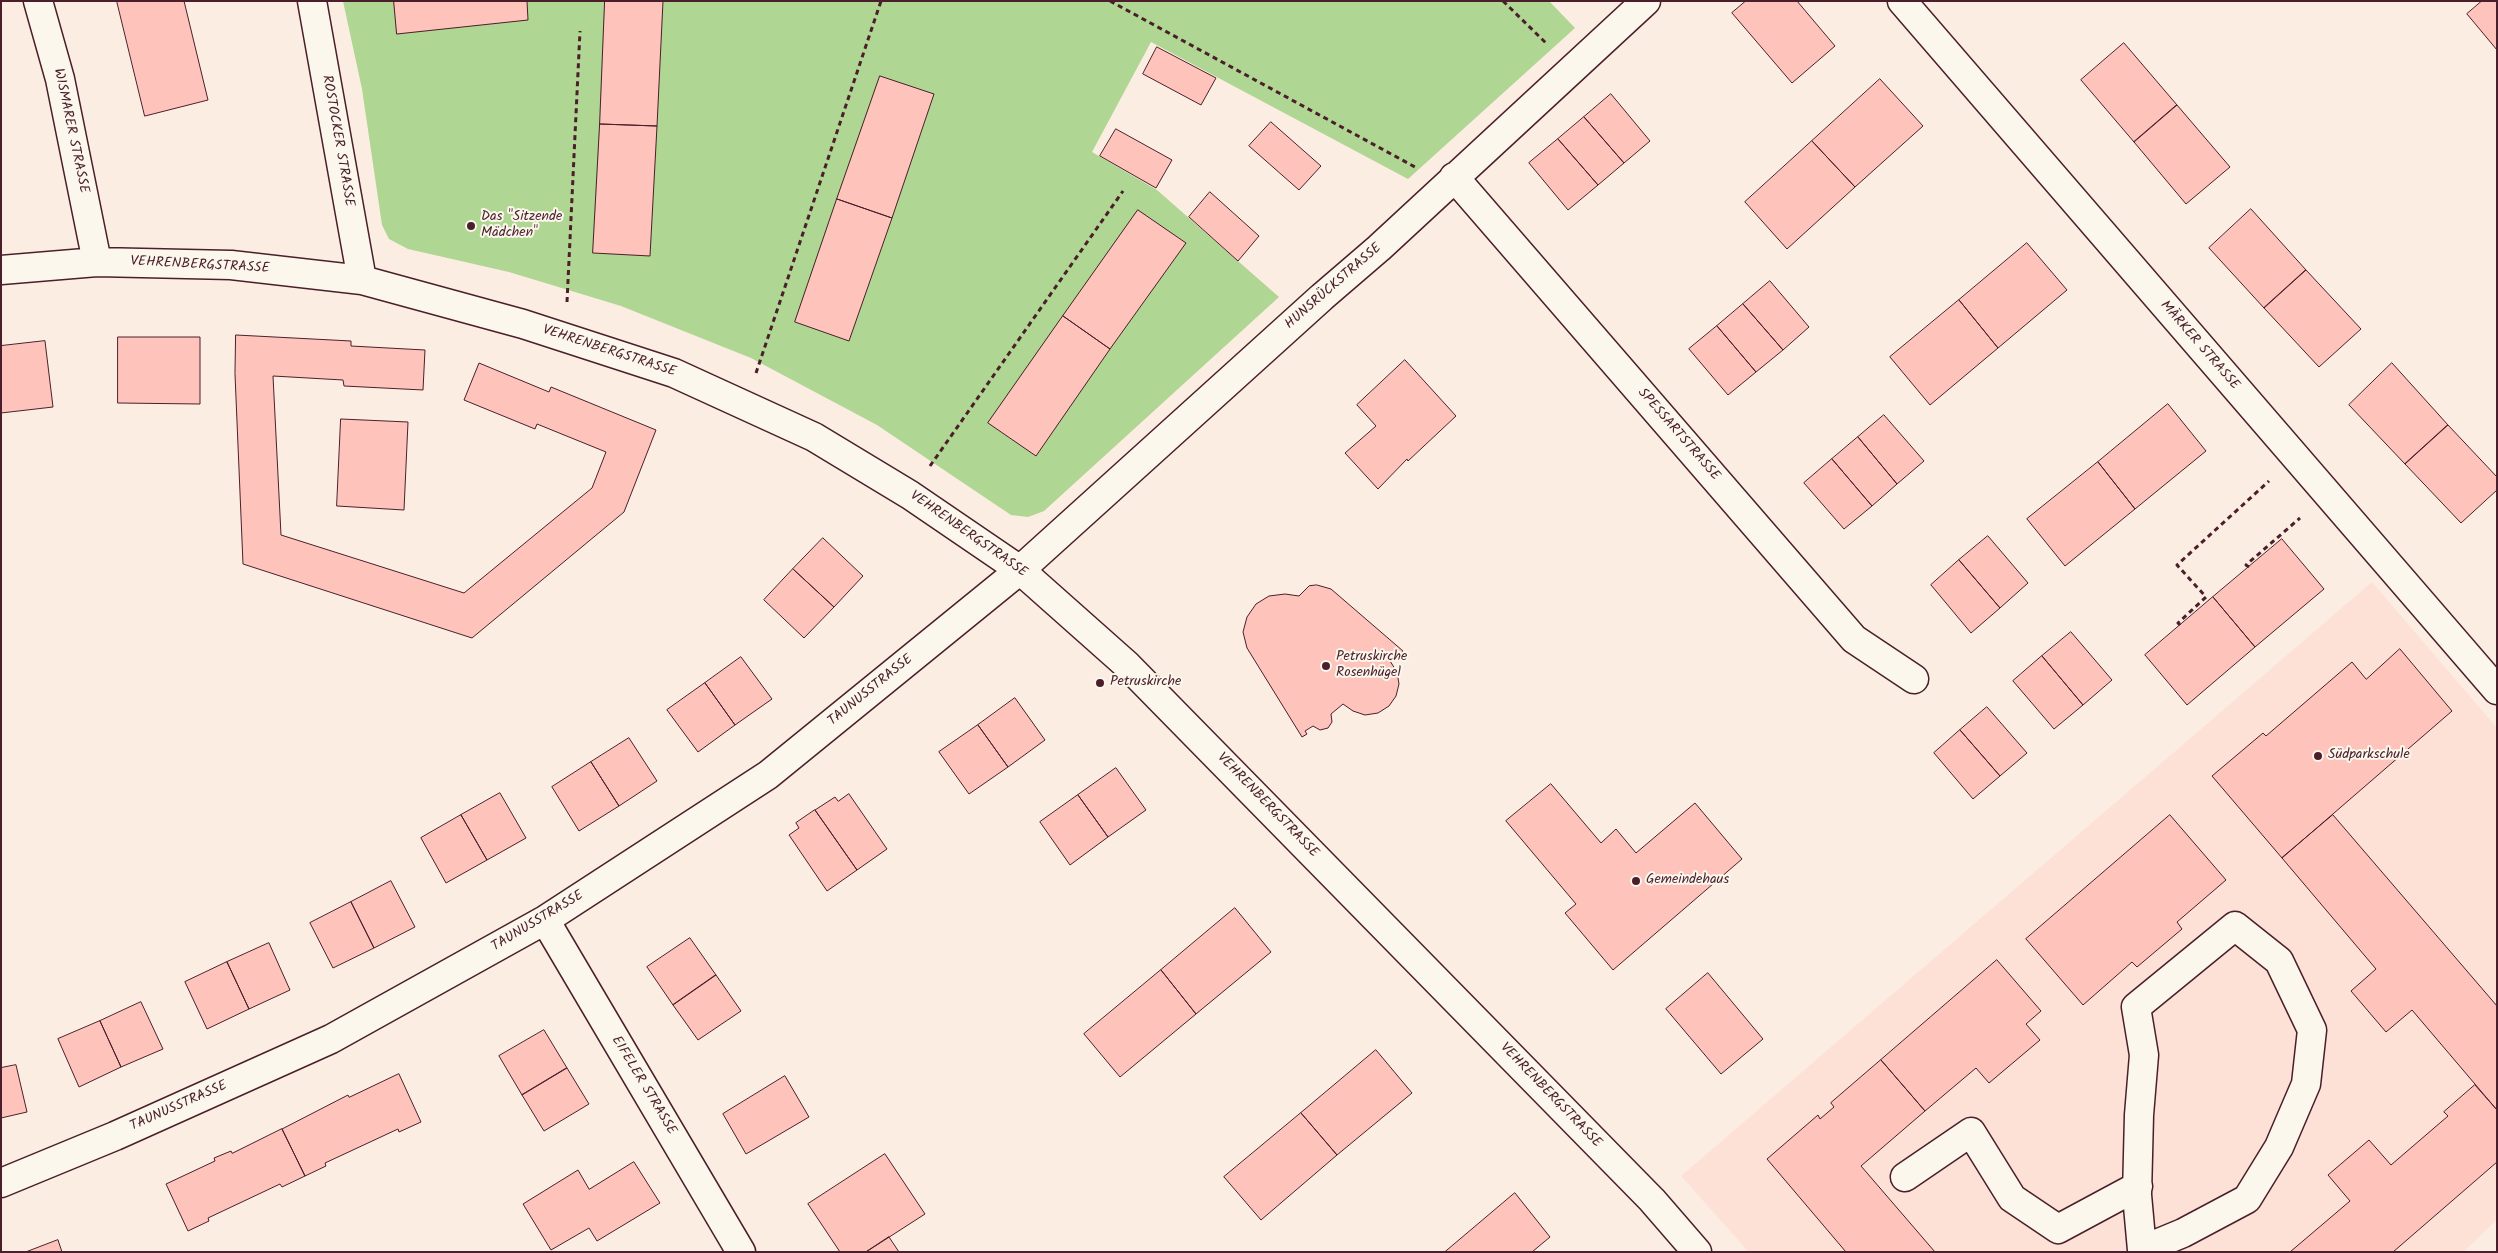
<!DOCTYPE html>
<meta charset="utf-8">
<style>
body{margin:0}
#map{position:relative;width:2498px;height:1253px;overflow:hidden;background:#fcede2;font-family:Kalam,sans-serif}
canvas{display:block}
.frame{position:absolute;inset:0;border:2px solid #4a1f2b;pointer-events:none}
</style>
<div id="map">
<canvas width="2498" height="1253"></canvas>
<div class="frame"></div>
</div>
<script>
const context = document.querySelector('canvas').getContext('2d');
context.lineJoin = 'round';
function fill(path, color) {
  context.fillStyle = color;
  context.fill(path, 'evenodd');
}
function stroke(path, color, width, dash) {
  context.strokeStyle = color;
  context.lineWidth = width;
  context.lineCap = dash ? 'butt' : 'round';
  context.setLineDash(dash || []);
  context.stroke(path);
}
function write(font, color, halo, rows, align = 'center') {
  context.font = font + ' Kalam,sans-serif';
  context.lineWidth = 4;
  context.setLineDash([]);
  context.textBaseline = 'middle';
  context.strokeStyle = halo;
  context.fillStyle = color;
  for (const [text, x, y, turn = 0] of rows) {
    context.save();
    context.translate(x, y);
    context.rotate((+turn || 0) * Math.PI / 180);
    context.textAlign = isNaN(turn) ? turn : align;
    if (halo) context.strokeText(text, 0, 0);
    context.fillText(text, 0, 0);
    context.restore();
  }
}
fill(new Path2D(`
 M 2372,582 L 2497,728 L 2497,1220 L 2463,1252 L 1749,1252 L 1681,1176 Z`), '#fde0d6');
fill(new Path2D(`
 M 343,1 L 1549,1 L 1575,28 L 1408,179 L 1151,42 L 1092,152 L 1157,190 L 1279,297 L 1044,511 L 1028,517 L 1011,515 L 877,425 L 751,358 L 621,306 L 509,272 L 408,249 L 389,239 L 382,225 L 362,89 Z`), '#afd692');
const building = new Path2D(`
 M 117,1 L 184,1 L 208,100 L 145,116 Z
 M 394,1 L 527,1 L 528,20 L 397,34 Z
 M 605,1 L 663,1 L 657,126 L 600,124 Z
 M 1746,1 L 1797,1 L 1835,46 L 1792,83 L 1732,13 Z
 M 2482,1 L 2497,1 L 2497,50 L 2467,14 Z
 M 2124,43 L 2177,105 L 2134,142 L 2081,80 Z
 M 1157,47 L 1216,78 L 1201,105 L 1143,74 Z
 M 880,76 L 934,94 L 892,218 L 837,199 Z
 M 1880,79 L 1923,126 L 1855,187 L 1812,141 Z
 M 1611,94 L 1650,141 L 1624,163 L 1584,117 Z
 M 2177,105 L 2230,167 L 2186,204 L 2134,142 Z
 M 1584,117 L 1624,163 L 1598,185 L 1558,139 Z
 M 1271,122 L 1321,166 L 1299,190 L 1249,146 Z
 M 600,124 L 657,126 L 650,256 L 593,253 Z
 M 1116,129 L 1172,160 L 1156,188 L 1100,156 Z
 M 1558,139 L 1598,185 L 1568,210 L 1529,163 Z
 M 1812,141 L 1855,187 L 1787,249 L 1745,202 Z
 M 1210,192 L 1259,236 L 1238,261 L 1189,217 Z
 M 837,199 L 892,218 L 849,341 L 795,322 Z
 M 2251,209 L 2306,270 L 2264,308 L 2209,248 Z
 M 1138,210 L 1186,243 L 1110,349 L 1063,316 Z
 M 2027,243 L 2067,290 L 1998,348 L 1959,300 Z
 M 2306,270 L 2361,329 L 2319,367 L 2264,308 Z
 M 1770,281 L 1809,327 L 1783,350 L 1743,304 Z
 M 1959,300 L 1998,348 L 1930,405 L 1890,357 Z
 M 1743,304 L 1783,350 L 1756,372 L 1717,326 Z
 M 1063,316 L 1110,349 L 1036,456 L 988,423 Z
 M 1717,326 L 1756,372 L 1728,395 L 1689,349 Z
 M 236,335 L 351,341 L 351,346 L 425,350 L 423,390 L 344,386 L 343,380 L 273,376 L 281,535 L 464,593 L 592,488 L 606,452 L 537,424 L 535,429 L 464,400 L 479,363 L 549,392 L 551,387 L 656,430 L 624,512 L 472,638 L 243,564 L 235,374 Z
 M 118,337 L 200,337 L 200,404 L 118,403 Z
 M 45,341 L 53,407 L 1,413 L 1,346 Z
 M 1405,360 L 1456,416 L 1408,461 L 1407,459 L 1378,489 L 1345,453 L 1376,426 L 1357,405 Z
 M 2392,363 L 2448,425 L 2405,464 L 2349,405 Z
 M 2168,404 L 2206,451 L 2135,509 L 2098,462 Z
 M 1884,415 L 1924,461 L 1897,484 L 1858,437 Z
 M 341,419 L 408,422 L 404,510 L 337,506 Z
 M 2448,425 L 2497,477 L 2497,490 L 2461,523 L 2405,464 Z
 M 1858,437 L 1897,484 L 1872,506 L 1832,459 Z
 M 1832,459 L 1872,506 L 1844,529 L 1804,483 Z
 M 2098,462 L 2135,509 L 2065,566 L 2027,519 Z
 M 1988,536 L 2028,583 L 2000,608 L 1959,560 Z
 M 823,538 L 863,576 L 834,607 L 793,569 Z
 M 2282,539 L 2324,589 L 2255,647 L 2213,597 Z
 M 1959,560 L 2000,608 L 1971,633 L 1931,585 Z
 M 793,569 L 834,607 L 804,638 L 764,600 Z
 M 1317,585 L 1331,589 L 1403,651 L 1400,656 L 1397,653 L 1390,661 L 1397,672 L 1399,684 L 1396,696 L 1389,706 L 1378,713 L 1365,715 L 1353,711 L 1343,704 L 1331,714 L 1332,722 L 1328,728 L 1320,730 L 1313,726 L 1305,731 L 1307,734 L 1302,737 L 1247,648 L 1243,632 L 1247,617 L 1256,604 L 1269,596 L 1285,594 L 1299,596 L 1309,586 Z
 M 2213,597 L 2255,647 L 2187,705 L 2145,655 Z
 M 2071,632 L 2112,680 L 2083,705 L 2042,656 Z
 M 2400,649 L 2452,711 L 2282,858 L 2212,776 L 2263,733 L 2266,736 L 2352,662 L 2366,679 Z
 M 2042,656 L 2083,705 L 2054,729 L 2013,681 Z
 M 741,657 L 772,699 L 735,725 L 705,683 Z
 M 705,683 L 735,725 L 698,752 L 667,710 Z
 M 1015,698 L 1045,740 L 1008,767 L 978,725 Z
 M 1987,707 L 2027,753 L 2000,776 L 1960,730 Z
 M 978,725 L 1008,767 L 969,794 L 939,752 Z
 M 1960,730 L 2000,776 L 1973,799 L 1934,753 Z
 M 629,738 L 657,781 L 619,806 L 591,762 Z
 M 591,762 L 619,806 L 579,831 L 552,787 Z
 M 1116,768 L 1146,810 L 1108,837 L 1078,795 Z
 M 1551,784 L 1601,843 L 1616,829 L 1636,853 L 1695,803 L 1742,859 L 1613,970 L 1565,913 L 1576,904 L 1506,821 Z
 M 500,793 L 526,838 L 487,860 L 461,815 Z
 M 849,794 L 887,849 L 857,870 L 815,810 L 835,797 L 838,801 Z
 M 1078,795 L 1108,837 L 1070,865 L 1040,822 Z
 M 815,810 L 857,870 L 827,891 L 789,835 L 799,828 L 796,823 Z
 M 461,815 L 487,860 L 446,883 L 421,838 Z
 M 2170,815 L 2226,880 L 2177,922 L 2182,929 L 2137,967 L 2132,962 L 2083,1005 L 2026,939 Z
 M 2333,815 L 2497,1006 L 2497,1110 L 2412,1010 L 2386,1032 L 2351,991 L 2376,969 L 2282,858 Z
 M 391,881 L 415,927 L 374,948 L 351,902 Z
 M 351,902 L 374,948 L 333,968 L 310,923 Z
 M 1235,908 L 1271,952 L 1196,1014 L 1161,970 Z
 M 690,938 L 716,975 L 673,1005 L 647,967 Z
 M 269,943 L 290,990 L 249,1009 L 227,962 Z
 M 1997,960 L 2041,1011 L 2026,1024 L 2040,1040 L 1989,1083 L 1976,1068 L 1925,1111 L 1881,1060 Z
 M 227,962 L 249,1009 L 207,1029 L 185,982 Z
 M 1161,970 L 1196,1014 L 1120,1077 L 1084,1034 Z
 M 1708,973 L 1763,1039 L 1721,1074 L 1666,1009 Z
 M 716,975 L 741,1011 L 698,1040 L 673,1005 Z
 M 141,1002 L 163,1049 L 121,1067 L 100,1021 Z
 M 100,1021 L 121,1067 L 79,1087 L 58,1039 Z
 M 544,1030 L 567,1068 L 522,1095 L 499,1056 Z
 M 1376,1050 L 1412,1093 L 1337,1155 L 1301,1113 Z
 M 1881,1060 L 1925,1111 L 1861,1166 L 1935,1252 L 1846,1252 L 1767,1159 L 1818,1115 L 1820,1119 L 1834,1107 L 1831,1103 Z
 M 16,1065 L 27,1112 L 1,1118 L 1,1068 Z
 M 567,1068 L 589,1104 L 544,1131 L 522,1095 Z
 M 399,1074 L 421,1122 L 399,1132 L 398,1129 L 325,1163 L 326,1166 L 305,1176 L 282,1129 L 348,1095 L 349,1097 Z
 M 785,1076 L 809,1117 L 746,1154 L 723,1114 Z
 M 2475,1085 L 2497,1110 L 2497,1162 L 2393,1252 L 2290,1252 L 2350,1201 L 2328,1175 L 2369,1140 L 2391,1165 L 2448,1116 L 2444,1112 Z
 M 1301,1113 L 1337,1155 L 1261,1220 L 1224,1177 Z
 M 282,1129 L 305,1176 L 282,1187 L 280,1184 L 208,1218 L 209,1221 L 188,1231 L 166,1184 L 215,1161 L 214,1158 L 231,1151 L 232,1153 Z
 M 885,1154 L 925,1214 L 866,1252 L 840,1252 L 808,1204 Z
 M 634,1162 L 660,1203 L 597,1241 L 589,1228 L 551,1250 L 523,1204 L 578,1170 L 589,1189 Z
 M 1515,1193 L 1550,1237 L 1532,1252 L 1445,1252 Z
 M 889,1237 L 899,1252 L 866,1252 Z
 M 58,1240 L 62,1252 L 26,1252 Z`);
fill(building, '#fec3bb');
stroke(building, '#4a1f2b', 1);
const minor = new Path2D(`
 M 38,1 L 60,79 L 97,262
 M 312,1 L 362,280
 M 1902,1 L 2497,690
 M 1454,177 L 1854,639 L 1914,679
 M 1,270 L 97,262 L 231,265 L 362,280 L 523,324 L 674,373 L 814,437 L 910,495 L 1020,570 L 1127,665 L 1652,1200 L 1697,1252
 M 545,920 L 741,1252
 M 1905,1177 L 1971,1132 L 2012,1198 L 2058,1229 L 2138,1186
 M 1,1183 L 115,1136 L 331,1039 L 545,920 L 768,775 L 1020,570 L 1322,297 L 1379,248 L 1646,1
 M 2142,1250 L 2183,1233 L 2247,1199 L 2279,1147 L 2306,1084 L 2312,1030 L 2279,961 L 2235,926 L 2136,1007 L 2144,1055 L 2139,1115 L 2137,1195 L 2142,1250 L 2143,1252`);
stroke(minor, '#4a1f2b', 31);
stroke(new Path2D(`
 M 1110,1 L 1415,167
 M 1503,1 L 1548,45
 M 567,302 L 580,31
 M 756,373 L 881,1
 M 930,466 L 1123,191
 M 2249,567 L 2246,565 L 2300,518
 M 2180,625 L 2178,623 L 2206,597 L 2177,565 L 2269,481`), '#4a1f2b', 3, [5, 4]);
stroke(minor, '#fbf7ec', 28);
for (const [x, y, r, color] of [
 [471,226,5,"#4a1f2b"],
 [1326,666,5,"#4a1f2b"],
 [1100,683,5,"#4a1f2b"],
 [2318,756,5,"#4a1f2b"],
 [1636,881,5,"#4a1f2b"]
]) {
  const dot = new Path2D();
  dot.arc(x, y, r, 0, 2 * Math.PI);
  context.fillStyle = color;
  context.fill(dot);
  stroke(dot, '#fbf7ec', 2);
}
write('14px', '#4a1f2b', '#fbf7ec', [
 ["WISMARER STRASSE",70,131,78],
 ["ROSTOCKER STRASSE",337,141,80],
 ["VEHRENBERGSTRASSE",200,266,3],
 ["HUNSRÜCKSTRASSE",1334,287,-41],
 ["MÄRKER STRASSE",2199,346,49],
 ["VEHRENBERGSTRASSE",609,352,18],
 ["SPESSARTSTRASSE",1678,435,49],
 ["VEHRENBERGSTRASSE",968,535,35],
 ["TAUNUSSTRASSE",871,691,-39],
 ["VEHRENBERGSTRASSE",1267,806,46],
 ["TAUNUSSTRASSE",538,922,-31],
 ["EIFELER STRASSE",643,1086,59],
 ["VEHRENBERGSTRASSE",1550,1096,46],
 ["TAUNUSSTRASSE",179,1107,-24]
]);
write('14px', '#4a1f2b', '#fbf7ec', [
 ["Das \"Sitzende",481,218],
 ["Mädchen\"",481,234],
 ["Petruskirche",1336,658],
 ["Rosenhügel",1336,674],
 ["Petruskirche",1110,683],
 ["Südparkschule",2328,756],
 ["Gemeindehaus",1646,881]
], 'left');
</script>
